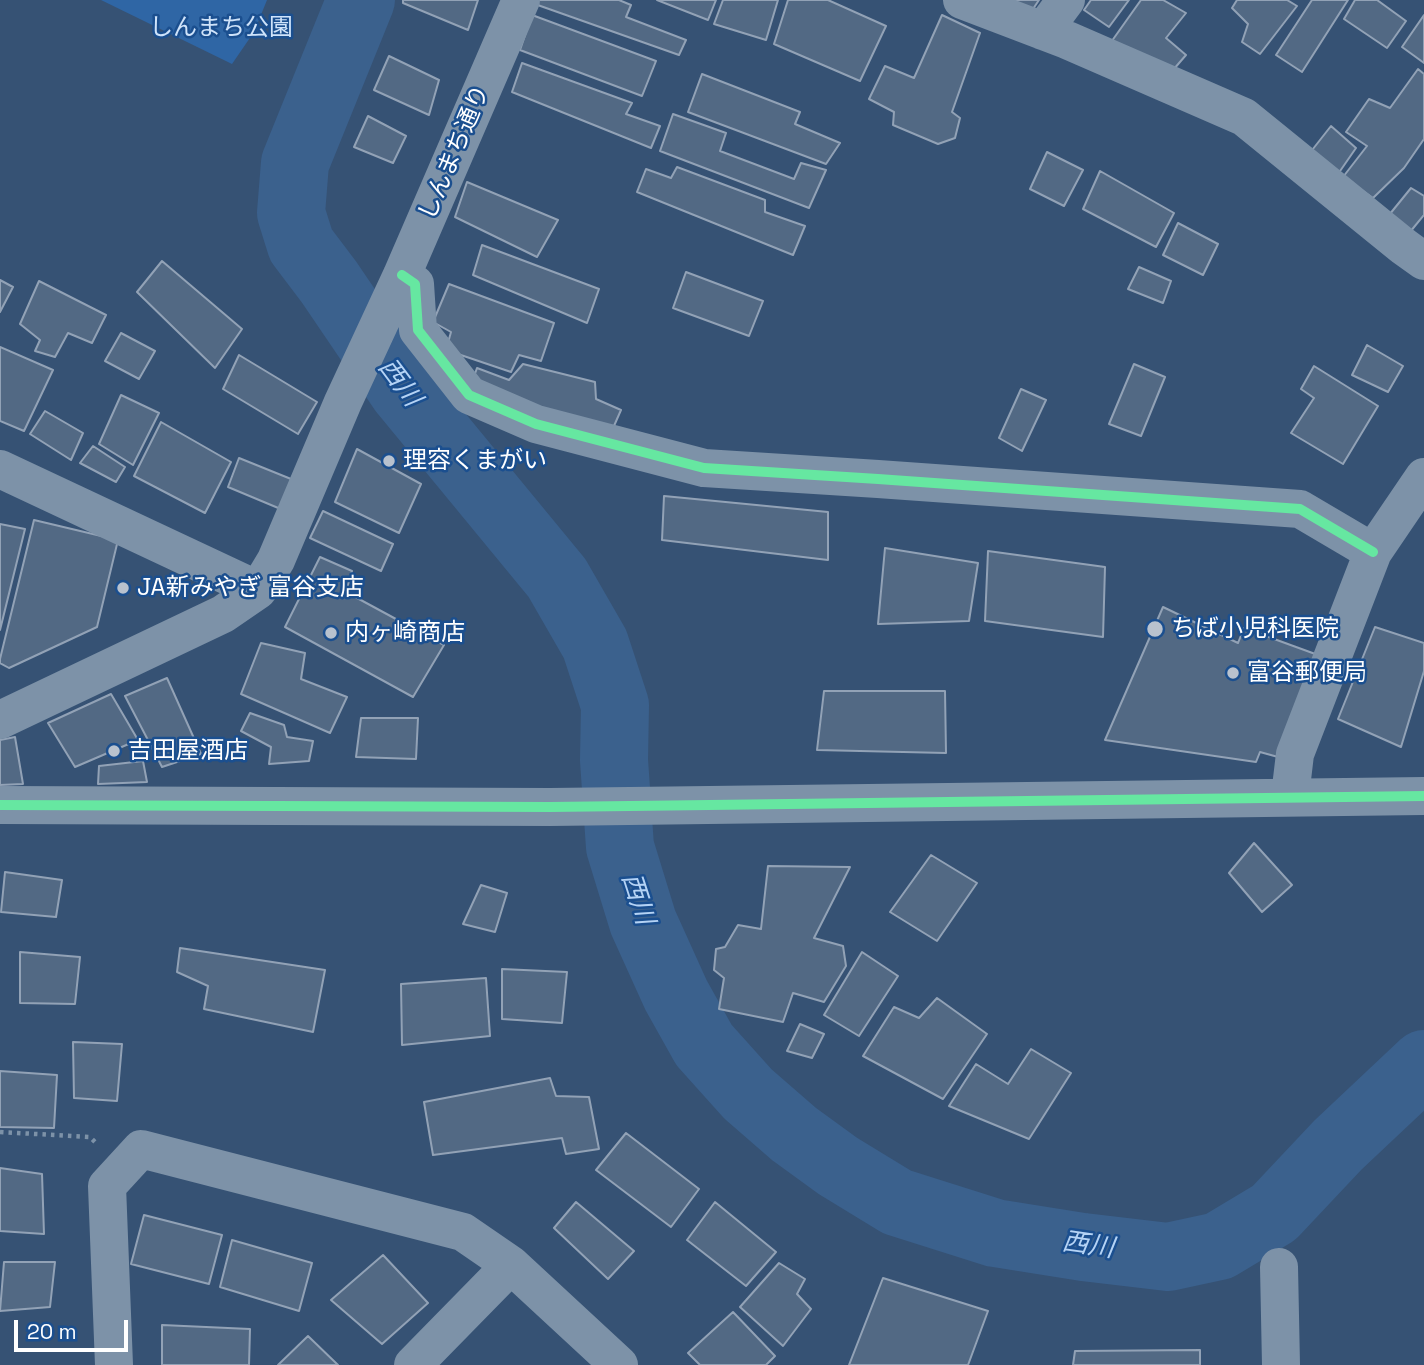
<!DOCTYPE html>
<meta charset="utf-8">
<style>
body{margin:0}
#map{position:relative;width:1424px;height:1365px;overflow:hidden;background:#365274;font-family:"Space Grotesk",sans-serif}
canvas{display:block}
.scale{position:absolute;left:14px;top:1320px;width:114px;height:32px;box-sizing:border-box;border:4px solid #fff;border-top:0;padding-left:9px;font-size:21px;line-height:24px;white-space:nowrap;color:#fff;-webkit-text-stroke:5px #1b4f8f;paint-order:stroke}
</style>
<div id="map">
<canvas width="1424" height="1365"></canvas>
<div class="scale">20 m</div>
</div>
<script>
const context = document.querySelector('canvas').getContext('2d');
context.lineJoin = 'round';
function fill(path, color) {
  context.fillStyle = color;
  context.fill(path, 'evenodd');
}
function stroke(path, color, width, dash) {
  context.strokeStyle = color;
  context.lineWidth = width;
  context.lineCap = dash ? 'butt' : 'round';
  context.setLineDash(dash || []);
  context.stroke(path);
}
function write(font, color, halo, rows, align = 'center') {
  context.font = font + ' "Space Grotesk","Noto Sans JP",sans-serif';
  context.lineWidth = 5;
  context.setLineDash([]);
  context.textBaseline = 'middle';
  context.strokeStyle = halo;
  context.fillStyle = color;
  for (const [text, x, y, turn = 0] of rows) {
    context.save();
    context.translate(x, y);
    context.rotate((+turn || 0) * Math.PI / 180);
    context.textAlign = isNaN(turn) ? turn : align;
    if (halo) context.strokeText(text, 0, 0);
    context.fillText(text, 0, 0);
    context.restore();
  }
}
fill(new Path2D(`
 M 101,0 L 267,0 L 254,32 L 232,64 Z`), '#2f66a5');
stroke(new Path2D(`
 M 361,0 L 295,163 L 291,213 L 301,245 L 329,282 L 403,391 L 557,578 L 595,644 L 615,705 L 614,760 L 620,847 L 643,922 L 676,995 L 704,1045 L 748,1094 L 794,1134 L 838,1166 L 897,1202 L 995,1233 L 1083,1247 L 1168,1257 L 1219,1246 L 1274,1213 L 1338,1145 L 1424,1064`), '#3b618d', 68);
const building = new Path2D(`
 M 403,0 L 478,0 L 468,30 L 403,3 Z
 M 534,0 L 619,0 L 631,5 L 626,17 L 686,40 L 679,55 L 532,3 Z
 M 657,0 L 716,0 L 708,20 Z
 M 723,0 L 778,0 L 766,40 L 714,24 Z
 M 788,0 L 828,0 L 886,26 L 860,81 L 774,44 Z
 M 1002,0 L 1039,0 L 1029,15 Z
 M 1091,0 L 1129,0 L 1109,27 L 1084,10 Z
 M 1141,0 L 1163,0 L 1186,13 L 1166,38 L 1186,55 L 1167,77 L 1109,45 Z
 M 1237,0 L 1287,0 L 1297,6 L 1260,54 L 1242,42 L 1248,24 L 1232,8 Z
 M 1312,0 L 1348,0 L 1302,72 L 1276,55 Z
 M 1355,0 L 1377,0 L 1406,21 L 1387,48 L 1344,19 Z
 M 532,15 L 656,61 L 642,96 L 520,50 Z
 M 942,15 L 980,33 L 952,112 L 960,118 L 955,138 L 938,144 L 893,125 L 894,112 L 869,99 L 885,66 L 914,78 Z
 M 1424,15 L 1424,63 L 1402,47 Z
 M 389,56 L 439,80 L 429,115 L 374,90 Z
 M 522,63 L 632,103 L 626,114 L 660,126 L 651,148 L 512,92 Z
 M 1418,69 L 1424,74 L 1424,139 L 1404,168 L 1373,198 L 1343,177 L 1367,146 L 1346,132 L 1369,99 L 1390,108 Z
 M 702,74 L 800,112 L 795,124 L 840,143 L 826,164 L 688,112 Z
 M 673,114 L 726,133 L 720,151 L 794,179 L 801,163 L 826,170 L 809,208 L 660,151 Z
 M 368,116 L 406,136 L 393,163 L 354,147 Z
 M 1331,126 L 1356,148 L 1338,174 L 1309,154 Z
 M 1047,152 L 1083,170 L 1064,206 L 1030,189 Z
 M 677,167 L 765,200 L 765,212 L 805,226 L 793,255 L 637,192 L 646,169 L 671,178 Z
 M 1100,171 L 1174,213 L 1156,247 L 1083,209 Z
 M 467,182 L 558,220 L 537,257 L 455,217 Z
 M 1411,188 L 1424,196 L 1424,215 L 1410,232 L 1385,220 Z
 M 1178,223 L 1218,244 L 1203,275 L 1163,255 Z
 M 482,245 L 599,289 L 587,323 L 473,275 Z
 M 162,261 L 242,329 L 215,368 L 137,292 Z
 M 1139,267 L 1171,281 L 1163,303 L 1128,289 Z
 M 686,272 L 763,301 L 749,336 L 673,308 Z
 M 0,280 L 13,287 L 0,312 Z
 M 39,281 L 106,315 L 92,343 L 68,333 L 55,357 L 35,351 L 40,340 L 20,324 Z
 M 449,284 L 554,323 L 541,361 L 519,355 L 511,372 L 446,350 L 451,332 L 433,322 Z
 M 121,333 L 155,351 L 139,379 L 105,361 Z
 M 1367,345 L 1403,366 L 1388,392 L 1352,375 Z
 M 0,347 L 53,370 L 24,431 L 0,421 Z
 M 239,355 L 317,402 L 298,434 L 223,389 Z
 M 523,364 L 595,382 L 596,399 L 621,410 L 610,435 L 471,385 L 477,368 L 509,380 Z
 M 1134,364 L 1165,377 L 1141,436 L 1109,424 Z
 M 1314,366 L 1378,406 L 1343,464 L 1291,433 L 1314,398 L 1301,389 Z
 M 1021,389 L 1046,400 L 1022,451 L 999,438 Z
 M 121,395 L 159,413 L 133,465 L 99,444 Z
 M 45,411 L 83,433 L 71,460 L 30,434 Z
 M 161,422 L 231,462 L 205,513 L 134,476 Z
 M 93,446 L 125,467 L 116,482 L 80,463 Z
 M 357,449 L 421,484 L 399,533 L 335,502 Z
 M 239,458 L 296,481 L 283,510 L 228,487 Z
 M 664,496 L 828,512 L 828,560 L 662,540 Z
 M 323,511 L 393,544 L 381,571 L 310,538 Z
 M 34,520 L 118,540 L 97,627 L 9,668 L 0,663 L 0,659 Z
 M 0,524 L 25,529 L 0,630 Z
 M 885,548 L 978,563 L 969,621 L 878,624 Z
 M 988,551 L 1105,567 L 1103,637 L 985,621 Z
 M 320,557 L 352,571 L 346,592 L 444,645 L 413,697 L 285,627 Z
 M 1163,607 L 1238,643 L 1244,628 L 1318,655 L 1278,757 L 1260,752 L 1256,762 L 1105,740 Z
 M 1375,627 L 1424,643 L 1424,671 L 1401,747 L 1338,719 Z
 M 261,643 L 305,653 L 301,679 L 347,697 L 330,733 L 241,694 Z
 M 167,678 L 201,754 L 162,767 L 125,696 Z
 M 824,691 L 945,691 L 946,753 L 817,750 Z
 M 111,694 L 138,740 L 75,767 L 48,723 Z
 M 250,713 L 284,725 L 287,737 L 313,741 L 309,761 L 269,764 L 271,747 L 241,731 Z
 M 361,718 L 418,718 L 416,759 L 356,757 Z
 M 15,737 L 23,784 L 0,785 L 0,740 Z
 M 143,761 L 147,782 L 98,784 L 99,766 Z
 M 1254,843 L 1292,885 L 1262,912 L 1229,873 Z
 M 931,855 L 977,883 L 937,941 L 890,912 Z
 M 768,866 L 850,867 L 814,938 L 843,946 L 846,966 L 824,1002 L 793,993 L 783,1022 L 719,1009 L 724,978 L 714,970 L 716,949 L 725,947 L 738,925 L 761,929 Z
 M 5,872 L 62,880 L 56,917 L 1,912 Z
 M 481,885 L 507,893 L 495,932 L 463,924 Z
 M 180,948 L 325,970 L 313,1032 L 204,1009 L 208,986 L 177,972 Z
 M 20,952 L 80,957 L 75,1004 L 20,1003 Z
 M 862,952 L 898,976 L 859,1036 L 824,1015 Z
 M 502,969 L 567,972 L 562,1023 L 502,1019 Z
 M 486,978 L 490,1036 L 402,1045 L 401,984 Z
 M 937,998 L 987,1034 L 943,1099 L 863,1056 L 894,1007 L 919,1018 Z
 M 800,1024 L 824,1034 L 812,1058 L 787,1051 Z
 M 73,1042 L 122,1044 L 117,1101 L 74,1098 Z
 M 1031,1049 L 1071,1073 L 1029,1139 L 949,1106 L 976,1064 L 1008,1084 Z
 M 0,1071 L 57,1075 L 54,1128 L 0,1127 Z
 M 550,1078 L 556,1096 L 589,1097 L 599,1149 L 566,1154 L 562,1138 L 433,1155 L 424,1102 Z
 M 626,1133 L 699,1189 L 671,1227 L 596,1170 Z
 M 0,1168 L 42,1174 L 44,1234 L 0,1231 Z
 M 576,1202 L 634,1251 L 608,1279 L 554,1228 Z
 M 715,1202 L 776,1252 L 746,1286 L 687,1240 Z
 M 144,1215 L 222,1235 L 209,1284 L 131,1264 Z
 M 232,1240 L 312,1263 L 299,1311 L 220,1287 Z
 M 383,1255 L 428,1303 L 382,1344 L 331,1300 Z
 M 4,1262 L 55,1262 L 50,1307 L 0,1311 Z
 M 779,1263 L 805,1279 L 797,1294 L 811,1309 L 783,1346 L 740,1307 Z
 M 883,1278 L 988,1311 L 968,1365 L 849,1365 Z
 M 733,1312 L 775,1356 L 766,1365 L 700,1365 L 688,1353 Z
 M 162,1325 L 250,1329 L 249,1365 L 162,1365 Z
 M 308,1336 L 338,1365 L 278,1365 Z
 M 1200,1350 L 1200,1365 L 1073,1365 L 1075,1351 Z`);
fill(building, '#526984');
stroke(building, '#92a2b6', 2);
stroke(new Path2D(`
 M 0,1132 L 90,1137 L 97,1144`), '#7d92a8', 4.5, [3.5, 5]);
stroke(new Path2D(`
 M 962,0 L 1067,40 L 1244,117 L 1403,246 L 1424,261
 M 1043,31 L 1066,0
 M 402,275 L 415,284 L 418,330 L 469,395 L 536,424 L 704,468 L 878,479 L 1300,509 L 1373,552
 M 0,469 L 258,590
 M 0,720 L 223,614 L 258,590 L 276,560 L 343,402 L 402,275 L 521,0
 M 1290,796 L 1295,754 L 1373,552 L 1424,477
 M 0,805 L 550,807 L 1424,796
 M 1279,1267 L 1281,1365
 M 114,1365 L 107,1186 L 141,1149 L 463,1232 L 511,1265
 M 413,1365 L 511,1265 L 619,1365`), '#7d92a8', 38);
stroke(new Path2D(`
 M 402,275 L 415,284 L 418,330 L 469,395 L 536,424 L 704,468 L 878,479 L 1300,509 L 1373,552
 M 0,805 L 550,807 L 1424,796`), '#66e7a1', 10);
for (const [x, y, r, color] of [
 [389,461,7,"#b9c2ce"],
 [123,588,7,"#b9c2ce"],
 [1155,629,9,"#b9c2ce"],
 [331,633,7,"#b9c2ce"],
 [1233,673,7,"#b9c2ce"],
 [114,751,7,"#b9c2ce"]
]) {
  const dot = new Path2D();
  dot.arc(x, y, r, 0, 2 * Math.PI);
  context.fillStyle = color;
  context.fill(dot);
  stroke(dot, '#1b4f8f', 2.5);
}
write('24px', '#cfe3fa', '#1b4f8f', [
 ["しんまち公園",221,28]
]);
write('24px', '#fff', '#1b4f8f', [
 ["しんまち通り",455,153,-67]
]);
write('24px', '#fff', '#1b4f8f', [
 ["理容くまがい",403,461],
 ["JA新みやぎ 富谷支店",137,588],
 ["ちば小児科医院",1171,629],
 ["内ヶ崎商店",345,633],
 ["富谷郵便局",1247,673],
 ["吉田屋酒店",128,751]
], 'left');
write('italic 26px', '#b5d3f5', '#1b4f8f', [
 ["西川",399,383,53],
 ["西川",637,899,72],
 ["西川",1088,1246,8]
]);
</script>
